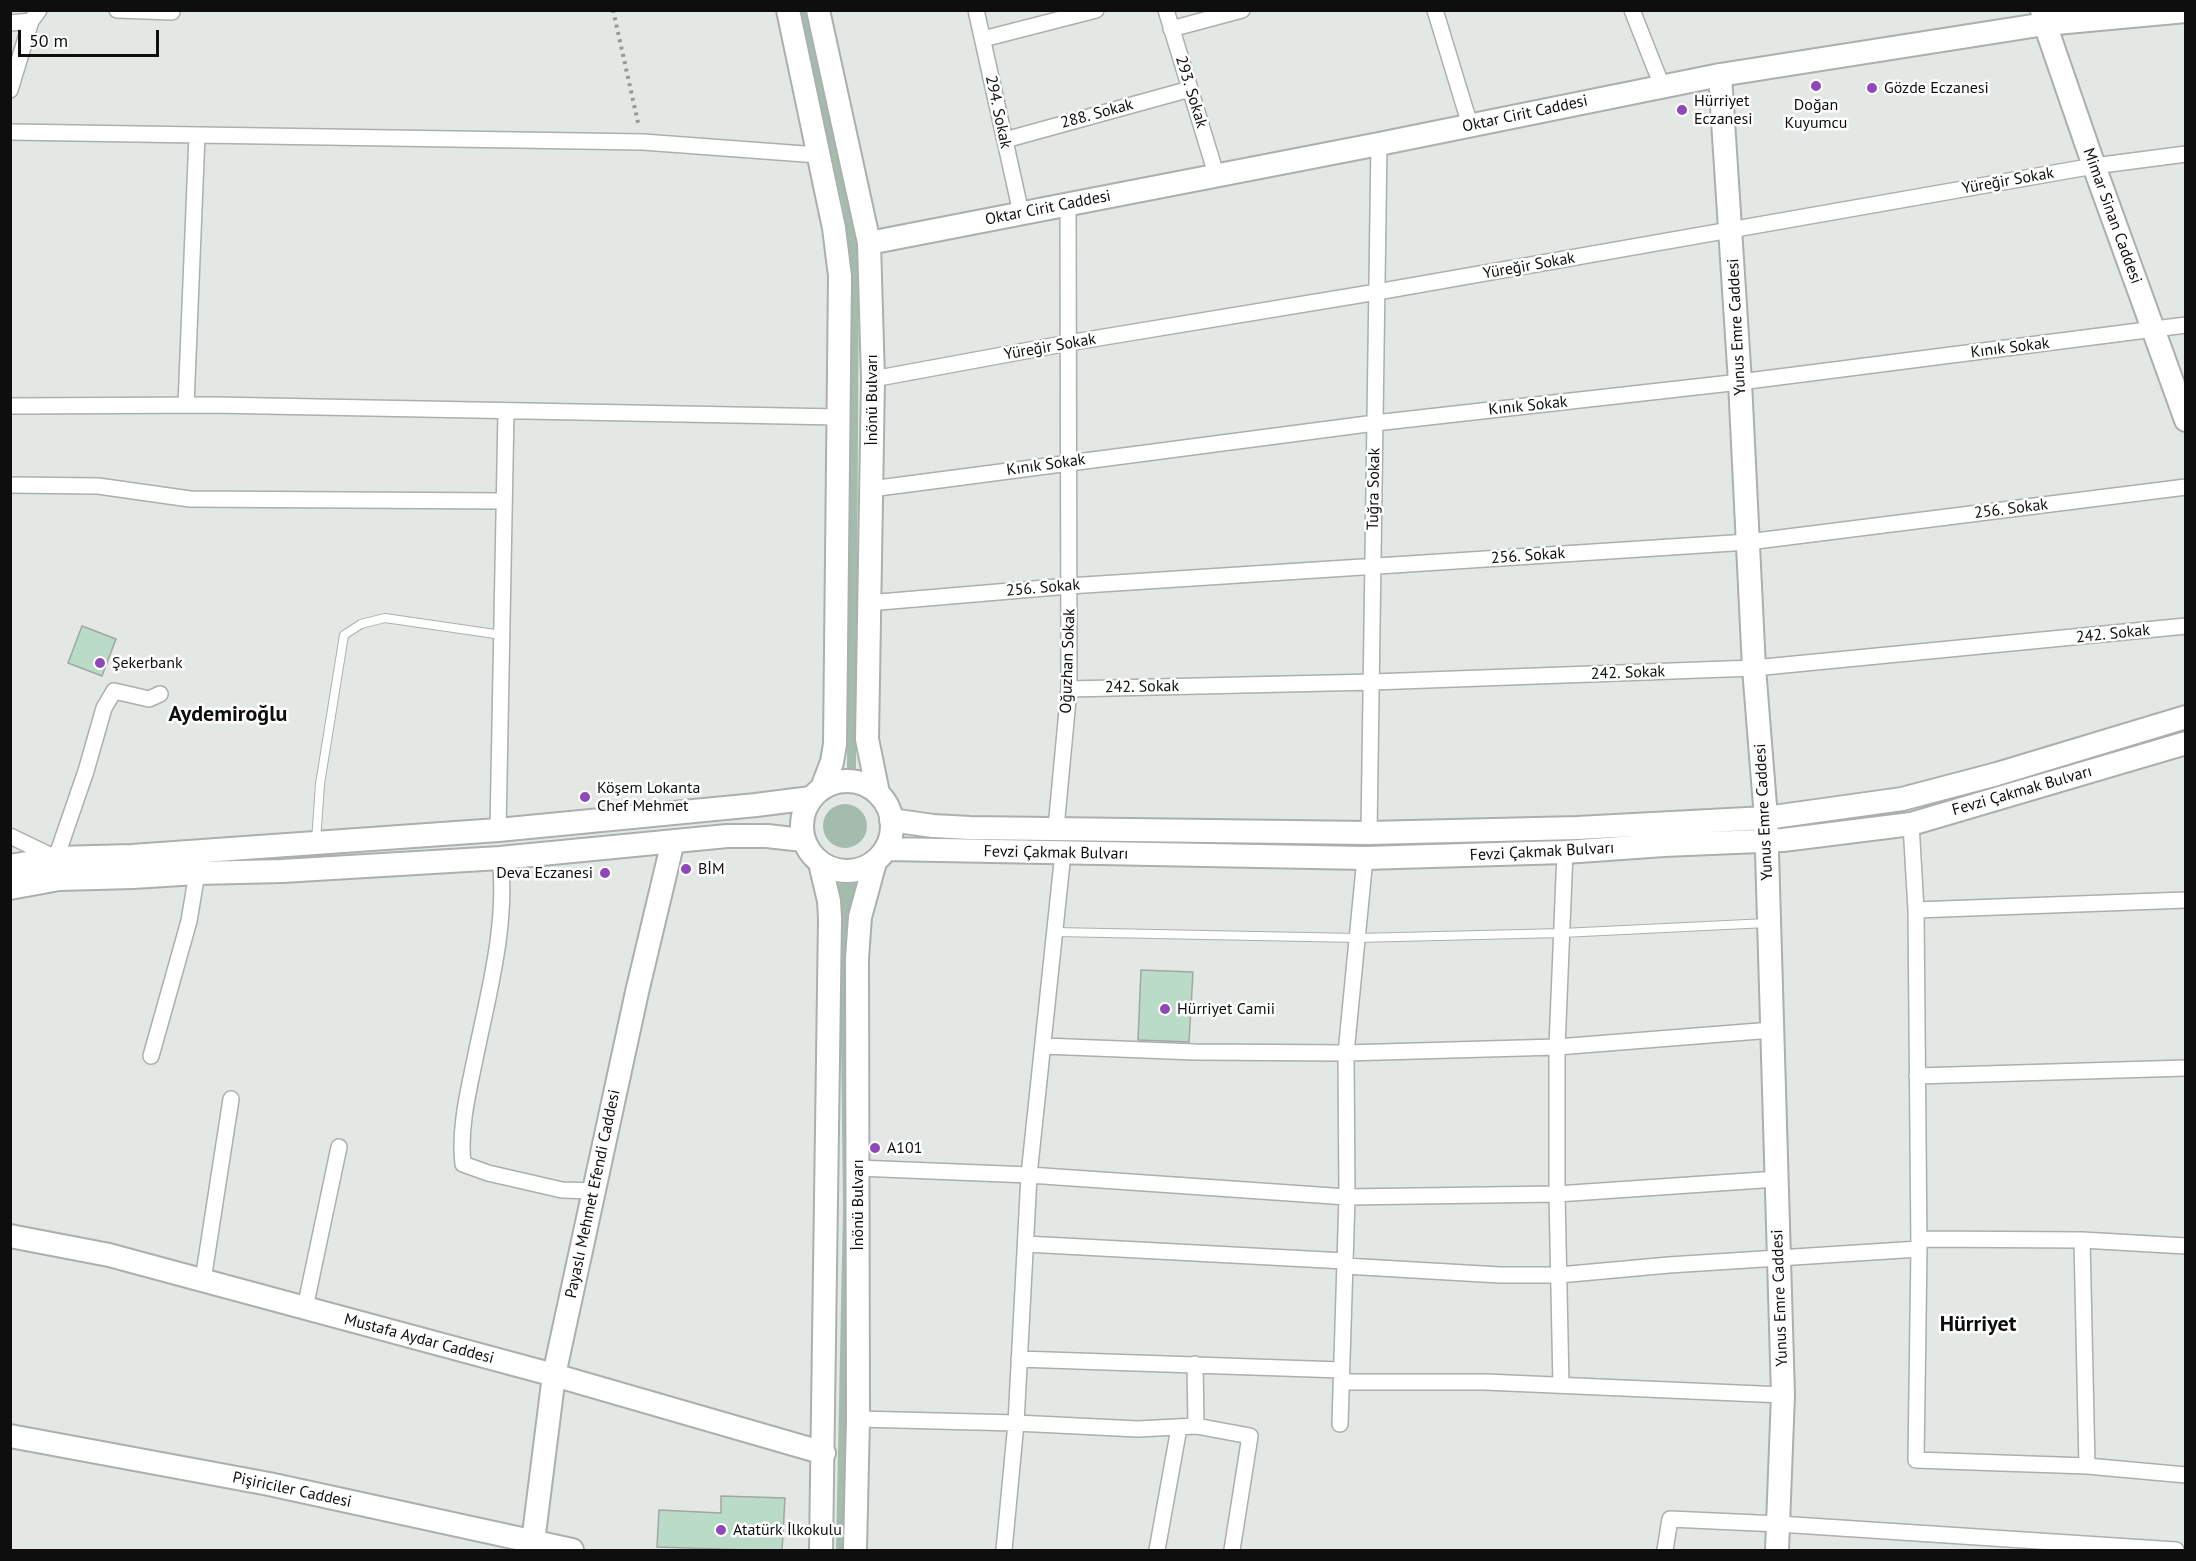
<!DOCTYPE html>
<meta charset="utf-8">
<style>
body{margin:0}
#map{position:relative;width:2196px;height:1561px;overflow:hidden;background:#e3e8e5;font-family:"PT Sans",sans-serif}
canvas{display:block}
.frame{position:absolute;inset:0;border:12px solid #0d0e0d;pointer-events:none}
.scale{position:absolute;left:18px;top:30px;width:141px;height:27px;box-sizing:border-box;border:3px solid #0d0e0d;border-top:0;padding-left:8px;font-size:18px;line-height:21px;white-space:nowrap;color:#0d0e0d;-webkit-text-stroke:4px #fff;paint-order:stroke}
</style>
<div id="map">
<canvas width="2196" height="1561"></canvas>
<div class="frame"></div>
<div class="scale">50 m</div>
</div>
<script>
const context = document.querySelector('canvas').getContext('2d');
context.lineJoin = 'round';
function fill(path, color) {
  context.fillStyle = color;
  context.fill(path, 'evenodd');
}
function stroke(path, color, width, dash) {
  context.strokeStyle = color;
  context.lineWidth = width;
  context.lineCap = dash ? 'butt' : 'round';
  context.setLineDash(dash || []);
  context.stroke(path);
}
function write(font, color, halo, rows, align = 'center') {
  context.font = font + ' "PT Sans",sans-serif';
  context.lineWidth = 5;
  context.setLineDash([]);
  context.textBaseline = 'middle';
  context.strokeStyle = halo;
  context.fillStyle = color;
  for (const [text, x, y, turn = 0] of rows) {
    context.save();
    context.translate(x, y);
    context.rotate((+turn || 0) * Math.PI / 180);
    context.textAlign = isNaN(turn) ? turn : align;
    if (halo) context.strokeText(text, 0, 0);
    context.fillText(text, 0, 0);
    context.restore();
  }
}
fill(new Path2D(`
 M 799,11 L 807,11 L 857,238 L 859,261 L 856,770 L 847,771 L 850,262 L 844,212 Z
 M823 826a22 22 0 1 1 44 0a22 22 0 1 1-44 0Z
 M 859,883 L 850,906 L 847,958 L 849,1205 L 843,1550 L 836,1550 L 843,1207 L 840,961 L 841,908 L 835,884 Z`), '#a3bcae');
const building = new Path2D(`
 M 82,626 L 116,639 L 102,676 L 68,663 Z
 M 1141,970 L 1193,972 L 1189,1042 L 1138,1040 Z
 M 721,1496 L 785,1498 L 782,1551 L 657,1547 L 659,1510 L 721,1513 Z`);
fill(building, '#b9dbc8');
stroke(building, '#a2a6a4', 1.5);
const lane = new Path2D(`
 M 316,841 L 320,784 L 344,635 L 361,624 L 385,618 L 502,635
 M 1055,932 L 1357,938 L 1562,933 L 1767,923`);
const street = new Path2D(`
 M 117,10 L 172,12
 M 976,10 L 1021,213
 M 1166,10 L 1216,174
 M 1435,10 L 1470,125
 M 1632,10 L 1662,86
 M 10,23 L 31,21
 M 1171,29 L 1242,10
 M 983,39 L 1096,10
 M 10,90 L 31,21 L 39,10
 M 10,132 L 643,142 L 818,155
 M 1005,140 L 1190,89
 M 873,379 L 1068,343 L 1377,292 L 2094,166 L 2186,154
 M 186,405 L 197,135
 M 10,406 L 214,405 L 838,417
 M 10,485 L 98,486 L 190,499 L 504,501
 M 871,489 L 1375,423 L 1740,382 L 2186,325
 M 868,603 L 1069,586 L 1748,542 L 2186,487
 M 1069,689 L 1373,682 L 1754,668 L 2186,626
 M 1911,824 L 1916,910 L 1919,1249 L 1916,1460 L 2087,1466 L 2186,1475
 M 1056,828 L 1069,689 L 1068,204
 M 498,830 L 506,411
 M 1369,833 L 1379,144
 M 10,836 L 56,858 L 86,771 L 104,708 L 114,691 L 149,699 L 160,694
 M 500,858 C 508,924 488,995 475,1059 C 468,1093 459,1129 463,1164 L 488,1173 L 562,1190 L 595,1191
 M 1916,910 L 2186,900
 M 1044,1046 L 1195,1052 L 1346,1053 L 1557,1047 L 1772,1030
 M 151,1056 L 189,921 L 197,873
 M 1917,1076 L 2186,1068
 M 858,1168 L 1029,1175 L 1347,1197 L 1557,1194 L 1777,1179
 M 1919,1239 L 2082,1240 L 2186,1246
 M 2082,1240 L 2087,1466
 M 1026,1244 L 1345,1261
 M 1345,1266 L 1500,1275 L 1559,1275 L 1669,1265 L 1919,1249
 M 203,1280 L 231,1099
 M 305,1308 L 339,1147
 M 1019,1359 L 1341,1370
 M 1195,1364 L 1196,1426
 M 1341,1382 L 1485,1382 L 1783,1395
 M 1561,1385 L 1557,1194 L 1557,1047 L 1565,852
 M 858,1419 L 1016,1423 L 1138,1429 L 1196,1426 L 1250,1436 L 1232,1550
 M 1340,1424 L 1347,1197 L 1346,1053 L 1365,858
 M 1004,1550 L 1016,1423 L 1029,1175 L 1063,853
 M 1157,1550 L 1179,1428
 M 1665,1550 L 1670,1519 L 1779,1524 L 2176,1550`);
const secondary = new Path2D(`
 M 788,10 L 834,228 L 840,276 L 835,744 L 832,762 L 822,788
 M 818,10 L 869,243 L 873,379 L 867,739 L 878,793
 M 2042,10 L 2045,24 L 2094,166 L 2186,420
 M 1720,75 L 1740,382 L 1754,668 L 1766,818 L 1783,1395 L 1777,1550
 M 869,243 L 1379,144 L 1720,75 L 2045,24 L 2186,11
 M802 826a45 45 0 1 1 90 0a45 45 0 1 1-90 0Z
 M 891,820 L 933,826 L 970,828 L 1369,833 L 1577,828 L 1766,818 L 1902,799 L 1997,774 L 2186,717
 M 886,849 L 1365,858 L 1565,852 L 1664,845 L 1783,840 L 1911,824 L 2186,743
 M 820,863 L 829,901 L 830,918 L 821,1550
 M 10,866 L 56,858 L 132,856 L 498,830 L 756,805 L 811,798
 M 10,888 L 59,879 L 133,877 L 197,873 L 282,871 L 500,858 L 727,836 L 767,836 L 803,840
 M 10,1236 L 109,1255 L 554,1375 L 824,1453
 M 10,1436 L 269,1484 L 572,1550
 M 532,1550 L 554,1375 L 637,992 L 673,841
 M 855,1550 L 858,1419 L 857,958 L 860,917 L 875,862`);
stroke(lane, '#abafad', 10);
stroke(street, '#abafad', 18);
stroke(secondary, '#abafad', 26);
stroke(new Path2D(`
 M 613,10 L 639,127`), '#969a97', 4, [3, 4.5]);
stroke(lane, '#fff', 8);
stroke(street, '#fff', 15);
stroke(secondary, '#fff', 22);
for (const [x, y, r, color] of [
 [1816,86,6,"#9047ba"],
 [1872,88,6,"#9047ba"],
 [1682,110,6,"#9047ba"],
 [100,663,6,"#9047ba"],
 [585,797,6,"#9047ba"],
 [686,869,6,"#9047ba"],
 [605,873,6,"#9047ba"],
 [1165,1009,6,"#9047ba"],
 [875,1148,6,"#9047ba"],
 [721,1530,6,"#9047ba"]
]) {
  const dot = new Path2D();
  dot.arc(x, y, r, 0, 2 * Math.PI);
  context.fillStyle = color;
  context.fill(dot);
  stroke(dot, '#fff', 2);
}
write('16px', '#0d0e0d', '#fff', [
 ["Gözde Eczanesi",1884,88],
 ["Hürriyet",1694,101],
 ["Eczanesi",1694,119],
 ["Doğan",1816,105,"center"],
 ["Kuyumcu",1816,123,"center"],
 ["Şekerbank",112,663],
 ["Köşem Lokanta",597,788],
 ["Chef Mehmet",597,806],
 ["BİM",698,869],
 ["Deva Eczanesi",593,873,"right"],
 ["Hürriyet Camii",1177,1009],
 ["A101",887,1148],
 ["Atatürk İlkokulu",733,1530]
], 'left');
write('16px', '#0d0e0d', '#fff', [
 ["293. Sokak",1191,92,73],
 ["294. Sokak",998,112,78],
 ["288. Sokak",1097,114,-15],
 ["Oktar Cirit Caddesi",1525,114,-12],
 ["Yüreğir Sokak",2008,181,-10],
 ["Oktar Cirit Caddesi",1048,208,-11],
 ["Mimar Sinan Caddesi",2112,216,70],
 ["Yüreğir Sokak",1529,266,-10],
 ["Yunus Emre Caddesi",1737,327,-93],
 ["Yüreğir Sokak",1050,347,-10],
 ["Kınık Sokak",2010,348,-7],
 ["İnönü Bulvarı",872,400,-90],
 ["Kınık Sokak",1528,406,-6],
 ["Kınık Sokak",1046,465,-8],
 ["Tuğra Sokak",1374,489,-89],
 ["256. Sokak",2011,509,-7],
 ["256. Sokak",1528,556,-4],
 ["256. Sokak",1043,588,-5],
 ["242. Sokak",2113,634,-6],
 ["Oğuzhan Sokak",1068,661,-88],
 ["242. Sokak",1628,673,-2],
 ["242. Sokak",1142,687,-1],
 ["Fevzi Çakmak Bulvarı",2022,791,-16],
 ["Yunus Emre Caddesi",1764,812,-93],
 ["Fevzi Çakmak Bulvarı",1542,852,-3],
 ["Fevzi Çakmak Bulvarı",1056,853,1],
 ["Payaslı Mehmet Efendi Caddesi",593,1194,-78],
 ["İnönü Bulvarı",858,1205,-90],
 ["Yunus Emre Caddesi",1780,1298,-92],
 ["Mustafa Aydar Caddesi",419,1339,15],
 ["Pişiriciler Caddesi",292,1490,12]
]);
write('bold 22px', '#0d0e0d', '#fff', [
 ["Aydemiroğlu",228,715],
 ["Hürriyet",1978,1325]
]);
</script>
